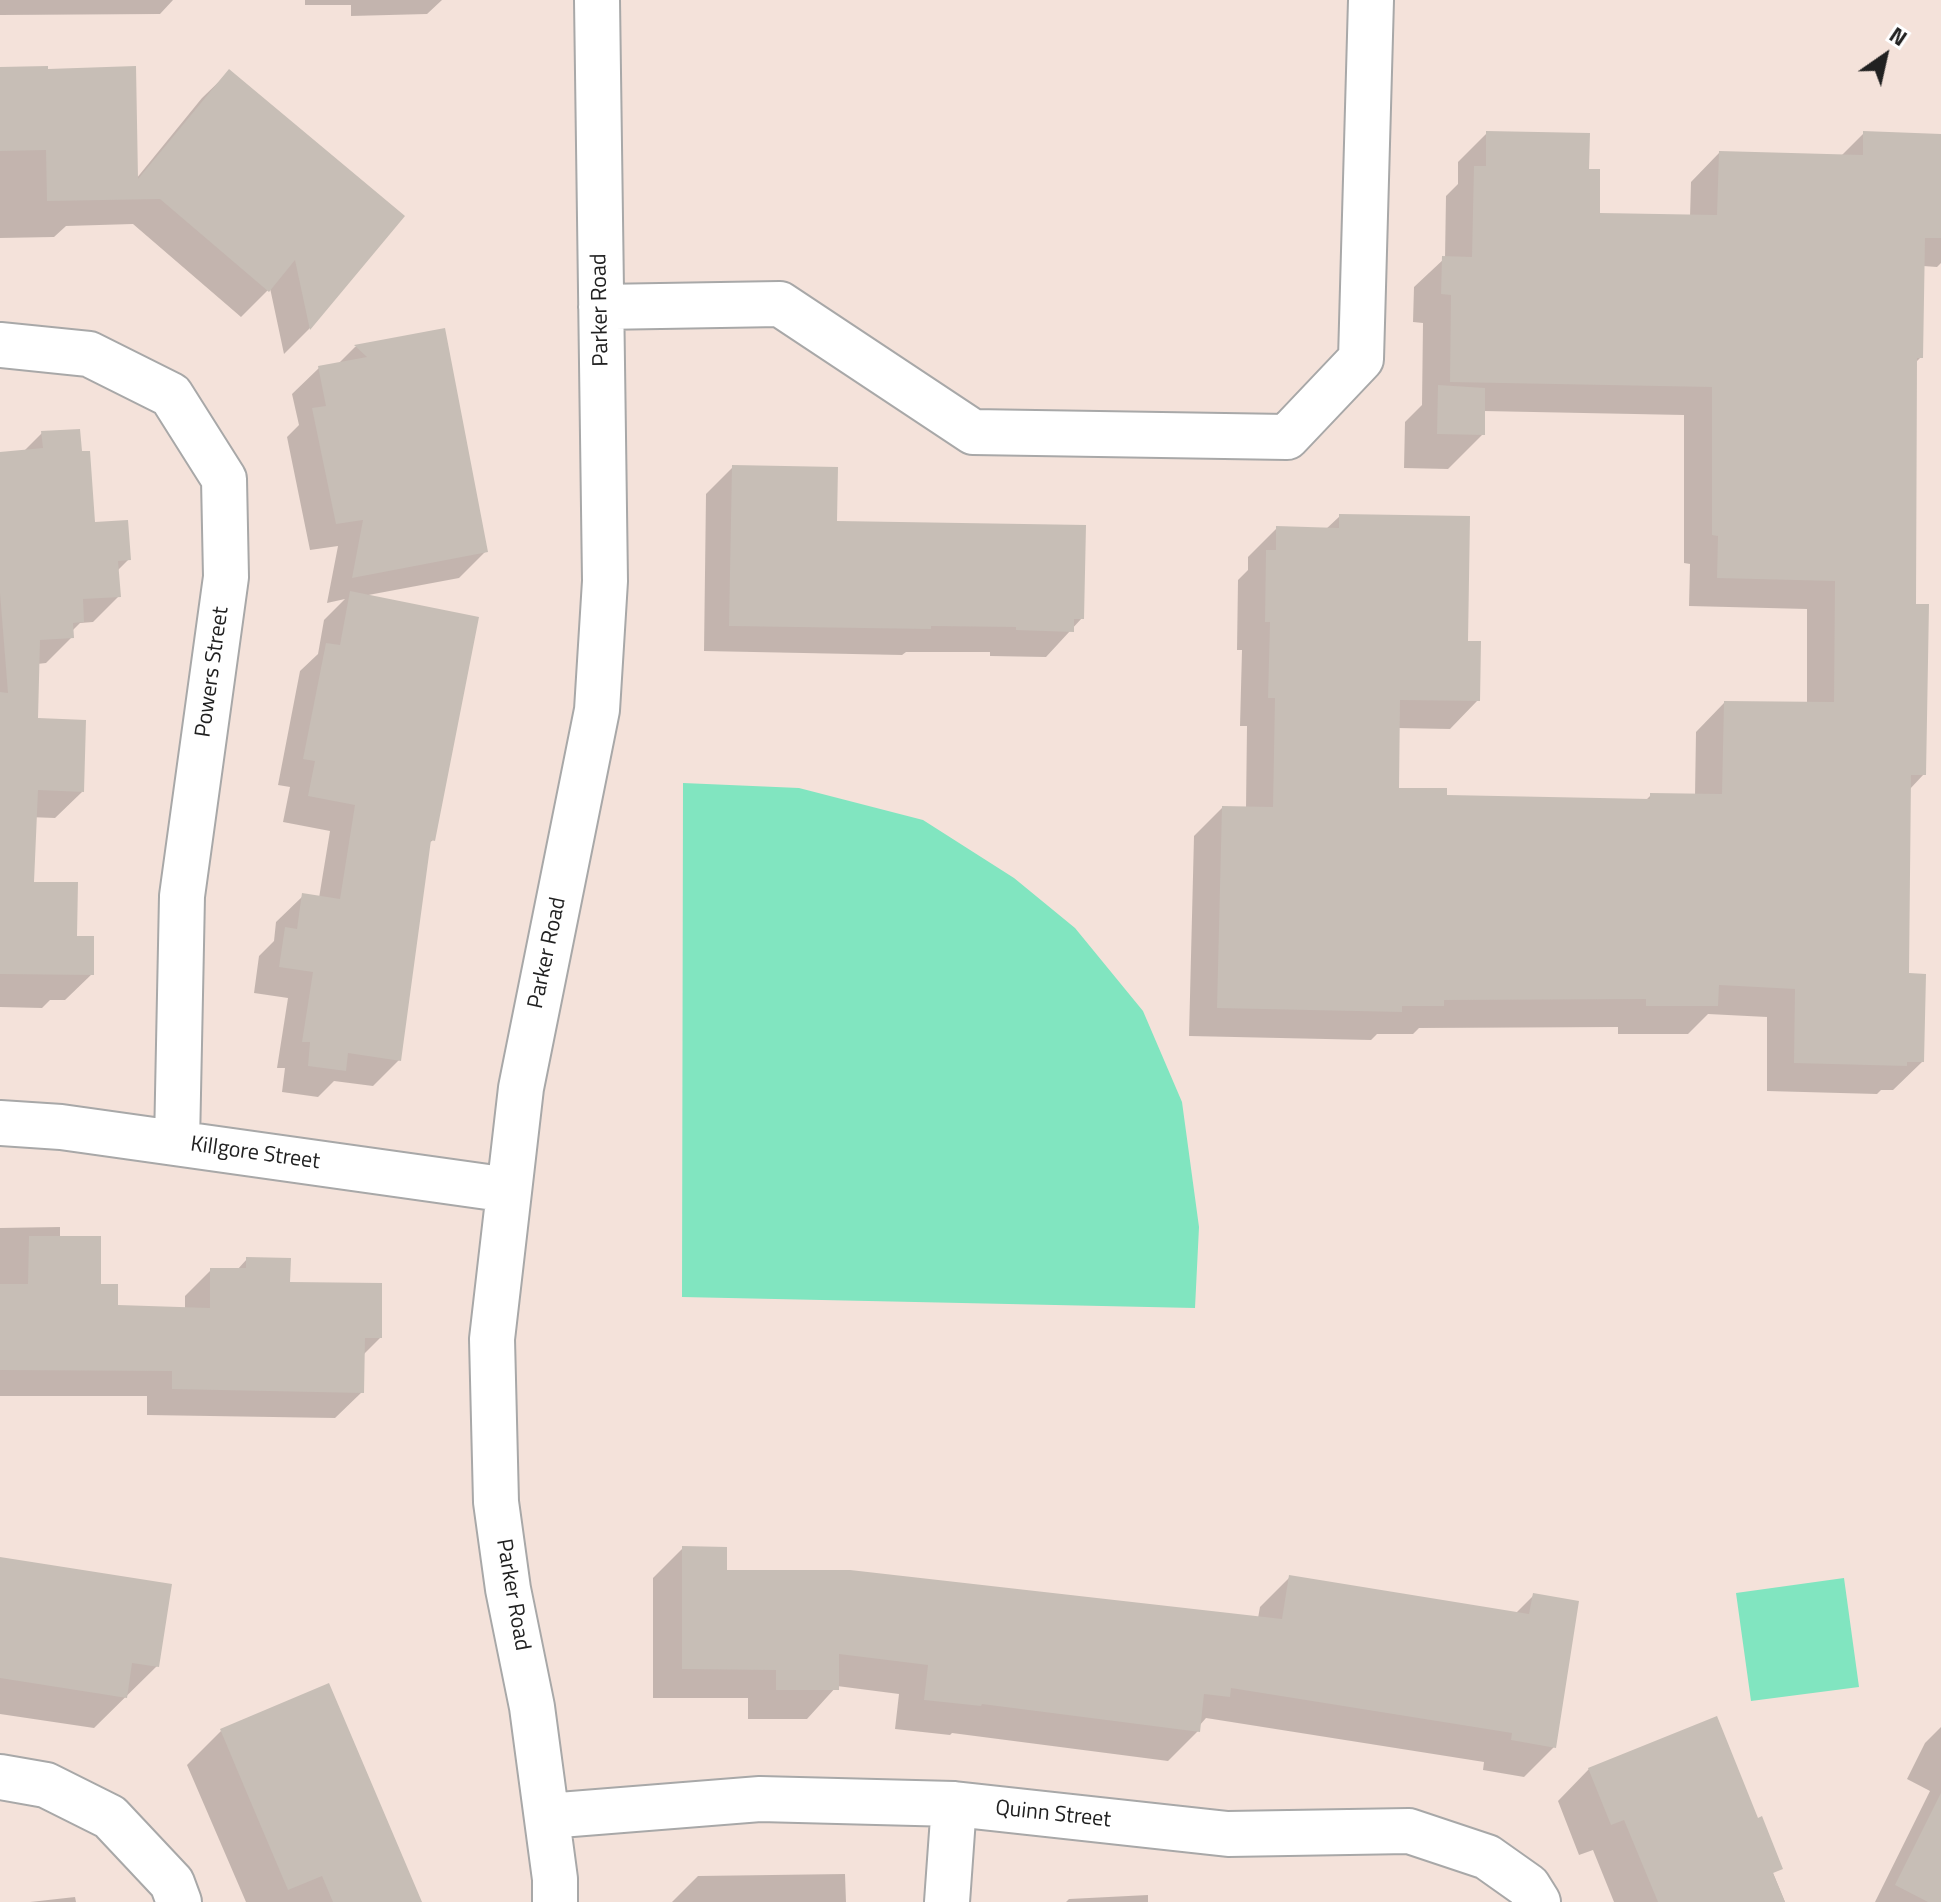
<!DOCTYPE html>
<style>
body{margin:0}
#map{position:relative;width:1941px;height:1902px;overflow:hidden;background:#f2efe7;font-family:"Titillium Web",sans-serif}
canvas{display:block}
.north{position:absolute;left:1845px;top:16px;width:80px;height:80px;-webkit-text-stroke:6px #fff;paint-order:stroke;rotate:34deg;font-size:22px;font-weight:700;line-height:32px;text-align:center;color:#212121}
.north::after{content:'';display:block;margin:auto;width:28px;height:36px;background:#212121;clip-path:polygon(50% 0,100% 100%,50% 72%,0 100%)}
</style>
<div id="map">
<canvas width="1941" height="1902"></canvas>
<div class="north">N</div>
</div>
<script>
const context = document.querySelector('canvas').getContext('2d');
context.lineJoin = 'round';
function fill(path, color) {
  context.fillStyle = color;
  context.fill(path, 'evenodd');
}
function stroke(path, color, width, dash) {
  context.strokeStyle = color;
  context.lineWidth = width;
  context.lineCap = dash ? 'butt' : 'round';
  context.setLineDash(dash || []);
  context.stroke(path);
}
function write(font, color, halo, rows, align = 'center') {
  context.font = font + ' "Titillium Web",sans-serif';
  context.lineWidth = 6;
  context.setLineDash([]);
  context.textBaseline = 'middle';
  context.strokeStyle = halo;
  context.fillStyle = color;
  for (const [text, x, y, turn = 0] of rows) {
    context.save();
    context.translate(x, y);
    context.rotate((+turn || 0) * Math.PI / 180);
    context.textAlign = isNaN(turn) ? turn : align;
    if (halo) context.strokeText(text, 0, 0);
    context.fillText(text, 0, 0);
    context.restore();
  }
}
fill(new Path2D(`
 M 0,0 L 1941,0 L 1941,1902 L 0,1902 Z`), '#f4e2da');
fill(new Path2D(`
 M 683,783 L 799,788 L 923,820 L 1014,878 L 1075,928 L 1143,1011 L 1182,1102 L 1199,1227 L 1195,1308 L 682,1297 Z
 M 1844,1578 L 1859,1687 L 1751,1701 L 1736,1593 Z`), '#81e5c0');
fill(new Path2D(`
 M 0,0 L 173,0 L 160,14 L 0,15 Z
 M 305,0 L 442,0 L 427,14 L 351,16 L 351,5 L 305,5 Z
 M 0,69 L 136,179 L 202,98 L 229,72 L 402,216 L 309,329 L 284,354 L 270,288 L 241,317 L 133,224 L 66,226 L 54,237 L 0,238 Z
 M 1487,133 L 1587,171 L 1598,215 L 1690,217 L 1691,182 L 1719,153 L 1841,156 L 1864,133 L 1941,136 L 1941,263 L 1937,267 L 1923,266 L 1921,357 L 1915,363 L 1914,606 L 1924,774 L 1909,790 L 1907,975 L 1922,1062 L 1893,1090 L 1881,1090 L 1877,1094 L 1767,1091 L 1767,1017 L 1708,1014 L 1688,1034 L 1618,1034 L 1618,1027 L 1419,1028 L 1413,1034 L 1377,1034 L 1371,1040 L 1189,1036 L 1194,836 L 1222,808 L 1246,808 L 1247,726 L 1240,726 L 1242,650 L 1237,650 L 1238,580 L 1248,570 L 1248,557 L 1277,528 L 1325,530 L 1340,516 L 1466,643 L 1478,700 L 1450,729 L 1397,728 L 1397,790 L 1445,797 L 1645,801 L 1651,795 L 1695,796 L 1696,732 L 1724,703 L 1807,704 L 1807,609 L 1689,606 L 1690,564 L 1684,563 L 1684,415 L 1483,411 L 1483,434 L 1448,469 L 1404,468 L 1405,422 L 1422,405 L 1423,323 L 1413,322 L 1414,287 L 1445,258 L 1446,196 L 1458,184 L 1458,162 Z
 M 444,330 L 485,552 L 459,578 L 363,596 L 433,840 L 428,844 L 399,1060 L 373,1086 L 334,1081 L 318,1097 L 282,1092 L 285,1068 L 277,1068 L 288,998 L 254,993 L 259,956 L 274,941 L 276,922 L 303,896 L 319,898 L 330,831 L 283,822 L 290,787 L 278,785 L 300,671 L 318,654 L 324,620 L 345,599 L 327,603 L 338,546 L 310,550 L 287,437 L 299,425 L 292,394 L 319,368 L 338,364 L 355,347 Z
 M 42,433 L 93,524 L 129,559 L 117,571 L 119,596 L 93,622 L 80,623 L 72,631 L 72,637 L 46,663 L 37,664 L 36,720 L 82,792 L 55,818 L 28,817 L 0,835 L 0,454 L 23,452 Z
 M 733,467 L 835,523 L 1082,618 L 1046,657 L 990,656 L 990,652 L 906,652 L 902,655 L 704,651 L 706,494 Z
 M 0,883 L 75,938 L 92,974 L 65,1000 L 50,1000 L 42,1008 L 0,1007 Z
 M 60,1227 L 60,1238 L 116,1307 L 185,1309 L 185,1296 L 211,1270 L 237,1270 L 247,1259 L 380,1338 L 363,1355 L 362,1392 L 335,1418 L 147,1415 L 147,1396 L 0,1396 L 0,1228 Z
 M 683,1548 L 725,1572 L 1258,1618 L 1260,1607 L 1290,1577 L 1515,1614 L 1534,1595 L 1554,1747 L 1524,1777 L 1483,1770 L 1484,1762 L 1206,1718 L 1199,1726 L 1198,1731 L 1168,1761 L 952,1733 L 950,1735 L 895,1729 L 899,1694 L 837,1686 L 807,1719 L 748,1719 L 748,1698 L 653,1698 L 653,1578 Z
 M 0,1559 L 157,1666 L 94,1728 L 0,1714 Z
 M 1941,1727 L 1941,1902 L 1875,1902 L 1930,1791 L 1907,1779 L 1925,1743 Z
 M 221,1731 L 420,1902 L 246,1902 L 187,1765 Z
 M 1589,1769 L 1737,1786 L 1785,1902 L 1614,1902 L 1593,1850 L 1579,1855 L 1558,1801 Z
 M 845,1874 L 846,1902 L 672,1902 L 698,1876 Z
 M 1148,1895 L 1148,1902 L 1066,1902 L 1069,1899 Z
 M 75,1897 L 76,1902 L 30,1902 Z`), '#0003');
fill(new Path2D(`
 M 48,66 L 48,69 L 136,66 L 138,179 L 229,69 L 405,216 L 310,330 L 295,260 L 269,292 L 160,199 L 47,201 L 46,150 L 0,151 L 0,67 Z
 M 1486,131 L 1590,133 L 1589,169 L 1600,169 L 1600,213 L 1717,215 L 1719,151 L 1863,155 L 1863,131 L 1941,134 L 1941,238 L 1925,238 L 1923,358 L 1917,358 L 1916,604 L 1929,604 L 1926,775 L 1911,775 L 1909,973 L 1926,974 L 1924,1062 L 1907,1062 L 1907,1066 L 1794,1063 L 1795,989 L 1719,985 L 1718,1006 L 1646,1006 L 1646,999 L 1444,1000 L 1444,1006 L 1402,1006 L 1402,1012 L 1217,1008 L 1222,806 L 1273,807 L 1275,698 L 1268,698 L 1270,622 L 1265,622 L 1266,550 L 1276,550 L 1276,526 L 1339,528 L 1339,514 L 1470,516 L 1468,641 L 1481,641 L 1480,701 L 1400,700 L 1399,788 L 1447,788 L 1447,795 L 1650,799 L 1650,793 L 1722,794 L 1724,701 L 1834,702 L 1835,581 L 1717,578 L 1718,536 L 1712,535 L 1712,387 L 1450,382 L 1451,295 L 1441,294 L 1442,256 L 1472,257 L 1474,166 L 1486,166 Z
 M 445,328 L 488,552 L 352,578 L 363,520 L 336,524 L 312,408 L 326,406 L 318,366 L 367,357 L 354,345 Z
 M 1438,385 L 1485,388 L 1485,435 L 1437,434 Z
 M 80,429 L 82,451 L 90,451 L 95,522 L 128,520 L 131,560 L 118,561 L 121,597 L 83,599 L 84,622 L 73,623 L 74,638 L 40,640 L 38,718 L 86,720 L 84,792 L 38,790 L 34,882 L 78,882 L 77,936 L 94,936 L 94,975 L 0,974 L 0,692 L 8,693 L 0,593 L 0,452 L 43,448 L 41,431 Z
 M 732,465 L 838,467 L 837,521 L 1086,525 L 1084,619 L 1074,619 L 1074,632 L 1016,630 L 1016,627 L 931,626 L 931,629 L 729,626 Z
 M 350,591 L 479,617 L 435,841 L 431,840 L 401,1061 L 348,1053 L 346,1071 L 308,1066 L 310,1042 L 302,1042 L 313,972 L 279,967 L 285,927 L 297,929 L 302,893 L 340,899 L 355,805 L 308,796 L 315,761 L 303,759 L 326,643 L 340,645 Z
 M 29,1236 L 101,1236 L 101,1284 L 118,1284 L 118,1305 L 210,1308 L 210,1268 L 246,1268 L 246,1257 L 291,1258 L 290,1282 L 382,1283 L 382,1338 L 365,1338 L 364,1393 L 172,1389 L 172,1371 L 0,1370 L 0,1284 L 28,1284 Z
 M 682,1546 L 727,1547 L 727,1570 L 850,1570 L 1282,1619 L 1289,1575 L 1529,1614 L 1533,1593 L 1579,1601 L 1556,1748 L 1511,1740 L 1512,1733 L 1231,1688 L 1230,1697 L 1204,1694 L 1200,1732 L 982,1704 L 981,1706 L 924,1700 L 928,1665 L 839,1654 L 839,1690 L 776,1690 L 776,1670 L 682,1669 Z
 M 0,1557 L 172,1584 L 159,1667 L 132,1663 L 127,1698 L 0,1678 Z
 M 329,1683 L 422,1902 L 333,1902 L 322,1876 L 288,1890 L 249,1798 L 220,1729 Z
 M 1717,1716 L 1758,1818 L 1762,1816 L 1783,1869 L 1773,1873 L 1785,1902 L 1658,1902 L 1624,1820 L 1611,1825 L 1588,1768 Z
 M 1941,1793 L 1941,1902 L 1928,1902 L 1895,1885 Z`), '#c7beb6');
const minor = new Path2D(`
 M 601,307 L 780,304 L 973,432 L 1287,437 L 1361,359 L 1371,0
 M 0,345 L 89,354 L 171,395 L 224,479 L 226,577 L 182,896 L 177,1143
 M 0,1123 L 61,1127 L 509,1190
 M 0,1777 L 46,1785 L 110,1817 L 172,1883 L 179,1902
 M 547,1816 L 760,1799 L 954,1804 L 1228,1834 L 1409,1831 L 1487,1857 L 1528,1886 L 1538,1902
 M 555,1902 L 555,1879 L 532,1707 L 508,1589 L 496,1502 L 492,1339 L 521,1088 L 597,710 L 605,581 L 597,0
 M 947,1902 L 954,1804`);
stroke(minor, '#a8a8a8', 48);
stroke(minor, '#fff', 44);
write('22px', '#212121', '#fff', [
 ["Parker Road",601,310,-91],
 ["Powers Street",213,672,-82],
 ["Parker Road",548,953,-78],
 ["Killgore Street",255,1154,8],
 ["Parker Road",512,1595,80],
 ["Quinn Street",1053,1815,6]
]);
</script>
